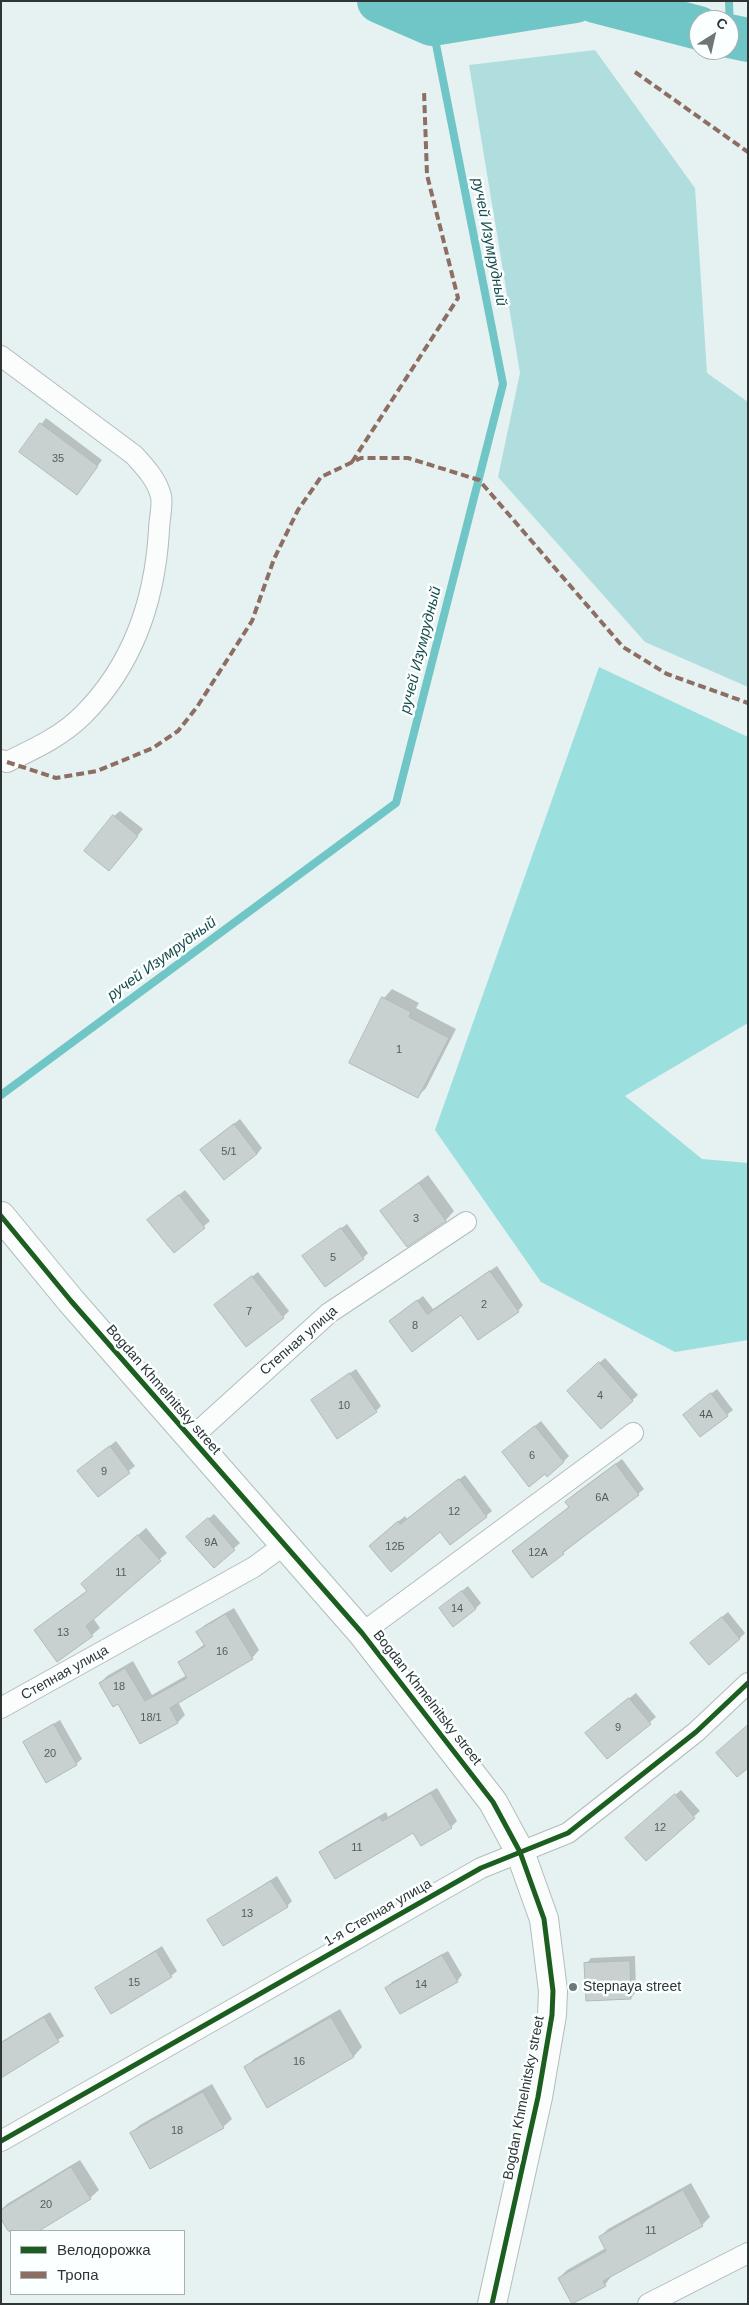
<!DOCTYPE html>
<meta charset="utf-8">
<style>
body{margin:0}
#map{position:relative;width:749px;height:2305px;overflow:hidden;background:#e6f1f1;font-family:Arial,sans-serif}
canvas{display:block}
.frame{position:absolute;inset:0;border:2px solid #2e3535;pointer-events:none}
.legend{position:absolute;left:10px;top:2230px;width:175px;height:65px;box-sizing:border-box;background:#fbffff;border:1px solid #a9aeae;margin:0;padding:6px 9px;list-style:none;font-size:15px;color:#2e3535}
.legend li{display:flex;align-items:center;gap:10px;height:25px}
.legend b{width:25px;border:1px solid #a9aeae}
.north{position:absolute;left:689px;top:10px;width:50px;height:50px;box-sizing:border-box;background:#fbffff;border:1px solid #a9aeae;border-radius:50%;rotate:35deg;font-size:14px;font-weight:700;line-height:20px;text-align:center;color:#2e3535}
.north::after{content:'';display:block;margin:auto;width:18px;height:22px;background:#6e7777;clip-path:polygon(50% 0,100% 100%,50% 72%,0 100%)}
</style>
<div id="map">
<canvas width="749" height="2305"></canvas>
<div class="frame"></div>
<ul class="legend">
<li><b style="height:6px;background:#1b5e20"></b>Велодорожка</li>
<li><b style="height:6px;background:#8d6e63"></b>Тропа</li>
</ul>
<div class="north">С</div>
</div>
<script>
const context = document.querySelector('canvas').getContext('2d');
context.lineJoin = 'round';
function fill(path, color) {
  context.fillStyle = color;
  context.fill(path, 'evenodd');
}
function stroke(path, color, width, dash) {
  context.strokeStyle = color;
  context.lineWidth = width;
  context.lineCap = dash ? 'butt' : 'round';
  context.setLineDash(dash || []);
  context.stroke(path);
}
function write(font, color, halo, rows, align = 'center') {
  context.font = font + ' Arial,sans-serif';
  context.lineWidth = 5;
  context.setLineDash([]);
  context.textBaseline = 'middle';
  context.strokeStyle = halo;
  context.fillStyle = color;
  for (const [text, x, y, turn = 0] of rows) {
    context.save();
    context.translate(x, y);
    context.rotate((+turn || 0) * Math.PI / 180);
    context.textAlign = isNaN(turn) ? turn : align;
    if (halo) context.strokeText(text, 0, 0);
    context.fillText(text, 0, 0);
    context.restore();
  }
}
fill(new Path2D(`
 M 595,50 L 695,188 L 707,373 L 748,402 L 748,687 L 645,642 L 498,477 L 520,373 L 469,65 Z`), '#b0dede');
fill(new Path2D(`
 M 599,667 L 748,737 L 748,1023 L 625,1096 L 702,1159 L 748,1163 L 748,1340 L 675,1352 L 541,1282 L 435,1130 Z`), '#9cdfdf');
fill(new Path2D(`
 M 46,418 L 102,460 L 82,487 L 20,452 Z
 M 120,811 L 143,829 L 114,864 L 114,816 Z
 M 392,989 L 419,1003 L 416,1008 L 456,1029 L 426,1088 L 417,1097 L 384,998 Z
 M 240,1119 L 262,1148 L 257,1154 L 208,1144 Z
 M 428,1175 L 454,1211 L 446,1220 L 407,1245 L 382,1211 Z
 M 185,1190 L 210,1221 L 174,1251 L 154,1215 Z
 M 347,1224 L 368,1253 L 363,1258 L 310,1251 Z
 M 497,1266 L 523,1305 L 518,1311 L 397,1316 L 423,1296 L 433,1309 Z
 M 258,1272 L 289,1311 L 283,1317 L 221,1300 Z
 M 605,1358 L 638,1395 L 601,1428 L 574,1385 Z
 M 356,1369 L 381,1406 L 376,1411 L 312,1400 Z
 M 717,1389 L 733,1410 L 700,1436 L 684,1415 Z
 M 541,1421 L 569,1456 L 563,1462 L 509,1447 Z
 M 116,1441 L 135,1466 L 98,1495 L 79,1471 Z
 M 622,1459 L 644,1489 L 638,1494 L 563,1553 L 513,1551 L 570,1506 L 567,1502 L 572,1496 Z
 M 465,1475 L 492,1511 L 451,1544 L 440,1530 L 376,1540 L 405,1516 L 407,1519 Z
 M 214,1514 L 240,1543 L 214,1566 L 194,1531 Z
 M 146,1528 L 167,1553 L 93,1618 L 100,1628 L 92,1635 L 57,1661 L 35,1630 L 88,1590 L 90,1577 Z
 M 468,1586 L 481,1603 L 475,1609 L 440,1609 Z
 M 234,1608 L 259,1650 L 252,1658 L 178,1702 L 185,1715 L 178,1722 L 141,1743 L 118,1703 L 100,1683 L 107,1676 L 133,1661 L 152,1695 L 187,1675 L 179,1662 L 205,1644 L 198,1632 L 205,1625 Z
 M 728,1612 L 745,1633 L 739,1639 L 698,1637 Z
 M 636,1693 L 656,1717 L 607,1758 L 593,1727 Z
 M 60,1720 L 82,1759 L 76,1764 L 24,1742 Z
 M 437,1788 L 457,1821 L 451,1827 L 414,1831 L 321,1853 L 326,1847 L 386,1812 L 388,1817 Z
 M 681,1790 L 700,1811 L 646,1859 L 632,1832 Z
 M 277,1876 L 292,1901 L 287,1906 L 209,1920 Z
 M 162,1946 L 177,1971 L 171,1976 L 97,1988 Z
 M 448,1951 L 462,1975 L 457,1981 L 387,1988 L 392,1982 Z
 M 635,1956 L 636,1992 L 631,1998 L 586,1964 L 591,1958 Z
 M 340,2009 L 362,2047 L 354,2056 L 268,2106 L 246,2068 L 254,2059 Z
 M 50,2012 L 64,2036 L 1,2076 L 1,2042 Z
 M 212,2084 L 232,2119 L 223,2127 L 131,2133 L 140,2125 Z
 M 80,2160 L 99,2190 L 90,2198 L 37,2231 L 11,2231 L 11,2234 L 1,2217 L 1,2210 L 7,2204 Z
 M 691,2183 L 710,2217 L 702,2225 L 612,2275 L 605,2285 L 559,2278 L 567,2270 L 606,2248 L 600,2237 L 608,2229 Z`), '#0003');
stroke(new Path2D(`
 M 729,1 L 730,36
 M 1,1095 L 396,803 L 503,384 L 432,24`), '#70c6c6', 8);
stroke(new Path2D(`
 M 379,1 L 432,24 L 575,1
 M 595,1 L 699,28
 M 729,36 L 748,40`), '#70c6c6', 44);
const building = new Path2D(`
 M 40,423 L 98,466 L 77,495 L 19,452 Z
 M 113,815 L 138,836 L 109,871 L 84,851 Z
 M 382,997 L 411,1012 L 409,1017 L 449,1038 L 418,1098 L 349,1063 Z
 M 234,1124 L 257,1154 L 224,1180 L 200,1150 Z
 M 419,1183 L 446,1221 L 407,1247 L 380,1211 Z
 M 179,1195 L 205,1228 L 174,1253 L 147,1220 Z
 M 341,1228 L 364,1259 L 325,1287 L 302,1256 Z
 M 490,1271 L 519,1312 L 478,1340 L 461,1315 L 412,1352 L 389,1321 L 417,1300 L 427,1314 Z
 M 252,1276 L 284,1318 L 246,1347 L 214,1305 Z
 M 599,1362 L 633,1401 L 601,1429 L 567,1391 Z
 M 350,1373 L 377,1412 L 337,1439 L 311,1400 Z
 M 711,1393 L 728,1416 L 700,1437 L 683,1415 Z
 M 535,1426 L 564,1462 L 547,1477 L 545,1474 L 529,1487 L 502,1452 Z
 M 110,1446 L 130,1473 L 98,1497 L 77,1471 Z
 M 616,1464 L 639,1495 L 563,1552 L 564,1554 L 532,1578 L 512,1551 L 569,1507 L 565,1502 Z
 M 459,1479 L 487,1517 L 450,1545 L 440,1532 L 391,1572 L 369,1546 L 398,1521 L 400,1524 Z
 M 208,1518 L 235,1550 L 214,1568 L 186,1537 Z
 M 138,1535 L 161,1561 L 86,1626 L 93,1636 L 57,1662 L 34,1630 L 87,1591 L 81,1584 Z
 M 462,1591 L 476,1609 L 453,1627 L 439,1608 Z
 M 226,1614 L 253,1659 L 170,1708 L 178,1723 L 140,1744 L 118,1704 L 113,1707 L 99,1683 L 125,1668 L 145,1701 L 187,1678 L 178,1662 L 205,1646 L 196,1632 Z
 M 722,1617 L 740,1639 L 709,1665 L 690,1643 Z
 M 629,1698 L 651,1724 L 607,1759 L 585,1733 Z
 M 54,1724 L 77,1765 L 46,1783 L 23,1742 Z
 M 748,1725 L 748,1768 L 737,1777 L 716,1753 Z
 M 431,1793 L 452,1828 L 421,1846 L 413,1833 L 335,1879 L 319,1852 L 380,1817 L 382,1821 Z
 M 675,1794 L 695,1818 L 646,1861 L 625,1838 Z
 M 271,1881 L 288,1907 L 223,1946 L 207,1920 Z
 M 156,1951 L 172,1977 L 111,2014 L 95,1988 Z
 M 442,1955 L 458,1982 L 400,2014 L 385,1988 Z
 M 630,1961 L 631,1999 L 586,2001 L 584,1963 Z
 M 44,2017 L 59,2042 L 1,2078 L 1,2043 Z
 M 331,2017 L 354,2057 L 267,2108 L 244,2067 Z
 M 203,2092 L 224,2128 L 150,2169 L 130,2133 Z
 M 71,2167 L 91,2199 L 39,2231 L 8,2231 L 1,2219 L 1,2210 Z
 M 683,2190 L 703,2226 L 603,2281 L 606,2286 L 572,2304 L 558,2278 L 606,2251 L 599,2237 Z`);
fill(building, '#c8d0d0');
stroke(building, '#b1b9b9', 1);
const street = new Path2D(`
 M 1,356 L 134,455 C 145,467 157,480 161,496 C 163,506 159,520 159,530 C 155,599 133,665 83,715 C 61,737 34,749 7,762 L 1,760
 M 191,1438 L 329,1313 L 466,1222
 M 362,1633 L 633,1433
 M 1,1708 L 254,1567 L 284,1545
 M 1,2141 L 481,1868 L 568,1833 L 696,1732 L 748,1683
 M 648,2304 L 748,2253`);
const secondary = new Path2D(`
 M 1,1216 L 71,1301 L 362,1633 L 493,1802 L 520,1852 L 544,1919 L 553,1991 L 552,2015 L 538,2097 L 492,2304`);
stroke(street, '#b4bcbc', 22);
stroke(secondary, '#b4bcbc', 30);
stroke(street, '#fbfdfd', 20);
stroke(secondary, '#fbfdfd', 28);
stroke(new Path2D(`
 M 635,72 L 748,152
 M 352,462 L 458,298 L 427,175 L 424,91
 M 7,762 L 56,778 L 97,771 L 153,748 L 178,731 L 197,707 L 252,621 L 274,559 L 298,510 L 321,477 L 361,458 L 408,458 L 479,480 L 623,647 L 667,674 L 748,703`), '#8d6e63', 4, [8, 4]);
stroke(new Path2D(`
 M 1,1216 L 71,1301 L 362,1633 L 493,1802 L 520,1852 L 544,1919 L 553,1991 L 552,2015 L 538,2097 L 492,2304
 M 1,2141 L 481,1868 L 568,1833 L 696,1732 L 748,1683`), '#1b5e20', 5);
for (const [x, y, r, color] of [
 [573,1987,5,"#6e7777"]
]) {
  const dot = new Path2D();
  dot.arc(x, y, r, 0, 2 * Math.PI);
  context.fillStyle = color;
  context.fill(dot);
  stroke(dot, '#fbffff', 2);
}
write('11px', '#545c5c', null, [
 ["35",58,459],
 ["1",399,1050],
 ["5/1",229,1152],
 ["3",416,1219],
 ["5",333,1258],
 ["2",484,1305],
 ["7",249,1312],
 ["8",415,1326],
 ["4",600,1396],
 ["10",344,1406],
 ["4А",706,1415],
 ["6",532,1456],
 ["9",104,1472],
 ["6А",602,1498],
 ["12",454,1512],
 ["9А",211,1543],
 ["12Б",395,1547],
 ["12А",538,1553],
 ["11",121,1573],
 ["14",457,1609],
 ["13",63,1633],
 ["16",222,1652],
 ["18",119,1687],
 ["18/1",151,1718],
 ["9",618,1728],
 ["20",50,1754],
 ["12",660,1828],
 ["11",357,1848],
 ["13",247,1914],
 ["15",134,1983],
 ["14",421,1985],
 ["16",299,2062],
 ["18",177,2131],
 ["20",46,2205],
 ["11",651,2231]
]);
write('14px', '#2e3535', '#fbffff', [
 ["Степная улица",299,1341,-41],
 ["Bogdan Khmelnitsky street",163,1390,49],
 ["Степная улица",65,1673,-29],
 ["Bogdan Khmelnitsky street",427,1698,52],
 ["1-я Степная улица",378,1913,-30],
 ["Bogdan Khmelnitsky street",524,2098,-79]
]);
write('14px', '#2e3535', '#fbffff', [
 ["Stepnaya street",583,1987]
], 'left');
write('italic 15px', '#1a4d4c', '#fbffff', [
 ["ручей Изумрудный",489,242,79],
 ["ручей Изумрудный",421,650,-76],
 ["ручей Изумрудный",162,959,-36]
]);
</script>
